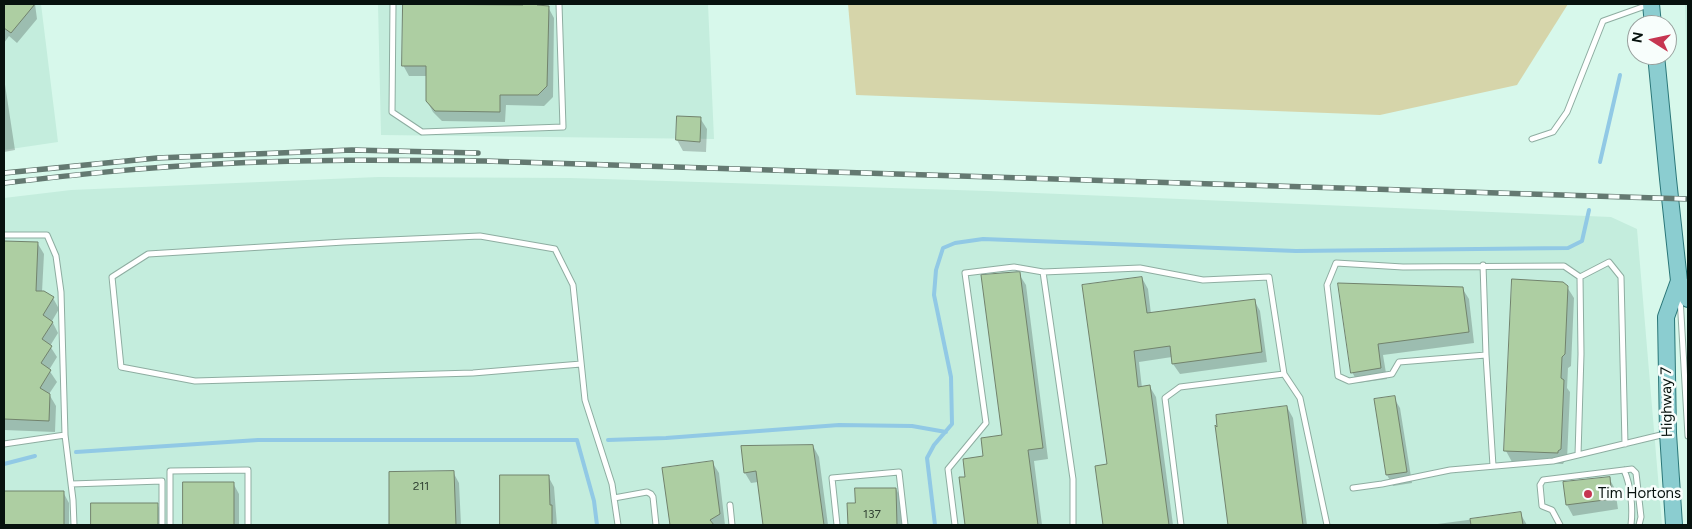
<!DOCTYPE html>
<style>
body{margin:0}
#map{position:relative;width:1692px;height:529px;overflow:hidden;background:#d7f8eb;font-family:Figtree,sans-serif}
canvas{display:block}
.frame{position:absolute;inset:0;border:5px solid #07120e;pointer-events:none}
.north{position:absolute;left:1627px;top:15px;width:50px;height:50px;box-sizing:border-box;background:#f8fefc;border:1px solid #98a09d;border-radius:50%;rotate:280deg;font-size:14px;font-weight:700;line-height:20px;text-align:center;color:#07120e}
.north::after{content:'';display:block;margin:auto;width:18px;height:22px;background:#c63651;clip-path:polygon(50% 0,100% 100%,50% 72%,0 100%)}
</style>
<div id="map">
<canvas width="1692" height="529"></canvas>
<div class="frame"></div>
<div class="north">N</div>
</div>
<script>
const context = document.querySelector('canvas').getContext('2d');
context.lineJoin = 'round';
function fill(path, color) {
  context.fillStyle = color;
  context.fill(path, 'evenodd');
}
function stroke(path, color, width, dash) {
  context.strokeStyle = color;
  context.lineWidth = width;
  context.lineCap = dash ? 'butt' : 'round';
  context.setLineDash(dash || []);
  context.stroke(path);
}
function write(font, color, halo, rows, align = 'center') {
  context.font = font + ' Figtree,sans-serif';
  context.lineWidth = 5;
  context.setLineDash([]);
  context.textBaseline = 'middle';
  context.strokeStyle = halo;
  context.fillStyle = color;
  for (const [text, x, y, turn = 0] of rows) {
    context.save();
    context.translate(x, y);
    context.rotate((+turn || 0) * Math.PI / 180);
    context.textAlign = isNaN(turn) ? turn : align;
    if (halo) context.strokeText(text, 0, 0);
    context.fillText(text, 0, 0);
    context.restore();
  }
}
fill(new Path2D(`
 M 4,4 L 41,4 L 58,142 L 4,150 Z
 M 378,4 L 708,4 L 714,139 L 381,135 Z
 M 1685,4 L 1688,4 L 1688,105 Z
 M 378,177 L 570,178 L 988,191 L 1611,217 L 1637,229 L 1662,525 L 4,525 L 4,198 L 71,190 Z`), '#c4eddd');
fill(new Path2D(`
 M 848,4 L 1568,4 L 1517,85 L 1380,115 L 856,95 Z`), '#d6d5aa');
fill(new Path2D(`
 M 4,4 L 35,4 L 37,19 L 17,43 L 9,36 L 4,43 Z
 M 404,4 L 465,4 L 466,6 L 524,7 L 524,4 L 536,4 L 537,7 L 548,7 L 554,18 L 553,97 L 544,106 L 506,105 L 505,122 L 442,121 L 433,112 L 427,101 L 427,76 L 409,76 L 403,65 Z
 M 4,78 L 15,150 L 4,152 Z
 M 678,117 L 700,118 L 707,129 L 706,152 L 683,151 L 677,140 Z
 M 4,242 L 38,244 L 44,254 L 42,292 L 53,298 L 59,309 L 52,321 L 58,333 L 50,346 L 57,357 L 49,370 L 57,382 L 49,394 L 56,406 L 55,432 L 4,430 Z
 M 1019,274 L 1026,285 L 1048,459 L 1034,461 L 1042,525 L 967,525 L 960,478 L 967,478 L 1003,436 Z
 M 1142,278 L 1148,289 L 1151,314 L 1254,300 L 1260,311 L 1267,362 L 1180,374 L 1173,364 L 1172,357 L 1139,362 L 1142,388 L 1150,387 L 1156,397 L 1173,525 L 1104,525 L 1096,467 L 1108,465 Z
 M 1340,284 L 1462,288 L 1469,299 L 1474,343 L 1383,355 L 1387,379 L 1358,383 L 1352,372 Z
 M 1567,287 L 1574,298 L 1571,366 L 1568,368 L 1567,388 L 1570,392 L 1567,460 L 1564,462 L 1563,464 L 1512,462 L 1506,451 Z
 M 1394,398 L 1400,408 L 1412,483 L 1393,486 L 1387,475 L 1375,400 Z
 M 1287,407 L 1293,418 L 1307,525 L 1229,525 L 1216,427 L 1219,429 Z
 M 813,446 L 819,457 L 828,525 L 764,525 L 758,482 L 751,483 L 745,473 Z
 M 712,462 L 719,473 L 725,525 L 670,525 L 663,469 Z
 M 453,472 L 459,483 L 461,525 L 390,525 L 390,473 Z
 M 501,476 L 548,476 L 554,487 L 557,525 L 502,525 Z
 M 1609,478 L 1615,489 L 1618,509 L 1573,516 L 1567,505 Z
 M 184,483 L 233,483 L 239,494 L 239,525 L 185,525 Z
 M 896,489 L 902,500 L 902,525 L 849,525 L 849,504 L 856,504 Z
 M 4,492 L 63,492 L 69,503 L 69,525 L 4,525 Z
 M 92,504 L 157,504 L 163,515 L 163,525 L 92,525 Z
 M 1520,513 L 1527,525 L 1430,525 Z`), '#0003');
stroke(new Path2D(`
 M 1600,162 L 1620,75
 M 608,440 L 666,438 L 839,425 L 912,426 L 946,432
 M 76,452 L 258,440 L 577,440 L 594,501 L 597,525
 M 4,464 L 35,456
 M 935,525 L 927,458 L 934,445 L 952,424 L 951,377 L 934,295 L 936,270 L 943,248 L 955,243 L 983,239 L 1296,251 L 1568,248 L 1582,241 L 1589,210`), '#91c9e5', 4);
const building = new Path2D(`
 M 4,4 L 35,4 L 11,33 L 4,28 Z
 M 403,4 L 523,5 L 523,4 L 537,4 L 537,5 L 549,6 L 547,86 L 538,95 L 500,95 L 500,112 L 435,111 L 426,101 L 426,66 L 402,66 Z
 M 677,116 L 701,117 L 700,142 L 676,140 Z
 M 4,241 L 38,242 L 36,291 L 44,291 L 54,297 L 43,315 L 53,322 L 42,339 L 52,346 L 41,363 L 51,370 L 40,388 L 50,394 L 49,421 L 4,419 Z
 M 1020,272 L 1043,448 L 1028,450 L 1038,525 L 965,525 L 959,477 L 965,477 L 963,459 L 983,456 L 981,438 L 1002,435 L 981,275 Z
 M 1142,277 L 1147,313 L 1255,299 L 1262,352 L 1172,364 L 1170,346 L 1134,351 L 1138,387 L 1150,385 L 1169,525 L 1103,525 L 1095,466 L 1107,464 L 1082,285 Z
 M 1512,279 L 1563,282 L 1568,286 L 1565,354 L 1562,357 L 1561,378 L 1564,380 L 1561,449 L 1558,451 L 1558,453 L 1504,451 Z
 M 1338,283 L 1463,287 L 1469,332 L 1378,344 L 1381,368 L 1351,373 Z
 M 1395,396 L 1407,472 L 1386,475 L 1374,399 Z
 M 1287,406 L 1303,525 L 1228,525 L 1215,425 L 1217,427 L 1216,415 Z
 M 813,445 L 824,525 L 763,525 L 756,471 L 744,473 L 741,446 Z
 M 713,461 L 720,514 L 710,520 L 714,525 L 670,525 L 662,468 Z
 M 454,471 L 456,525 L 389,525 L 389,472 Z
 M 500,475 L 549,475 L 550,505 L 552,505 L 552,525 L 500,525 Z
 M 1610,477 L 1612,499 L 1566,505 L 1563,482 Z
 M 183,482 L 234,482 L 234,525 L 183,525 Z
 M 855,488 L 896,488 L 897,525 L 848,525 L 847,503 L 855,503 Z
 M 4,491 L 64,491 L 64,525 L 4,525 Z
 M 91,503 L 158,503 L 158,525 L 91,525 Z
 M 1521,512 L 1523,525 L 1471,525 L 1470,519 Z`);
fill(building, '#adcea2');
stroke(building, '#72836d', 1);
const service = new Path2D(`
 M 393,4 L 392,112 L 422,132 L 563,127 L 559,4
 M 1532,139 L 1553,132 L 1567,112 L 1603,21 L 1648,5
 M 4,235 L 47,235 L 56,256 L 61,292 L 65,435
 M 1483,265 L 1486,355 L 1399,362 L 1392,374 L 1349,381 L 1338,376 L 1327,285 L 1336,263 L 1403,267 L 1564,266 L 1580,277 L 1581,354 L 1578,455
 M 1580,277 L 1609,262 L 1621,277 L 1625,444
 M 1680,297 L 1688,436
 M 1486,355 L 1493,466
 M 581,364 L 473,373 L 195,381 L 121,367 L 112,277 L 148,254 L 344,242 L 480,236 L 555,249 L 573,285 L 585,400 L 612,484 L 618,525
 M 4,444 L 65,435 L 73,500 L 74,525
 M 1624,470 C 1631,486 1633,508 1631,525
 M 71,484 L 162,481 L 162,525
 M 1353,488 L 1382,484 L 1450,470 L 1553,461 L 1665,434
 M 614,498 L 647,492 L 651,494 L 653,497 L 656,525
 M 730,505 L 732,525
 M 170,525 L 170,471 L 248,470 L 248,525
 M 837,525 L 832,478 L 899,472 L 905,525
 M 955,525 L 948,469 L 986,423 L 965,273 L 1014,267 L 1043,272
 M 1073,525 L 1073,479 L 1043,272 L 1140,268 L 1203,280 L 1269,277 L 1284,374
 M 1181,525 L 1165,398 L 1180,387 L 1284,374 L 1300,398 L 1327,525
 M 1560,525 L 1552,510 L 1542,506 L 1540,485 L 1543,480 L 1632,469 L 1636,473 L 1641,517 L 1639,525`);
const primary = new Path2D(`
 M 1651,4 L 1653,25
 M 1656,55 L 1668,179 L 1679,281 L 1688,299
 M 1674,525 L 1668,433 L 1666,317 L 1679,281`);
stroke(service, '#8eada1', 7);
stroke(primary, '#2a7678', 18);
stroke(service, '#fff', 5);
stroke(primary, '#8bcdd0', 16);
const rail = new Path2D(`
 M 4,173 L 157,158 L 352,150 L 478,153
 M 4,183 C 74,175 145,167 216,164 C 305,159 395,160 485,161 L 1688,199`);
stroke(rail, '#647971', 5.5);
stroke(rail, '#f8fefc', 4, [11]);
for (const [x, y, r, color] of [
 [1588,494,5,"#c63651"]
]) {
  const dot = new Path2D();
  dot.arc(x, y, r, 0, 2 * Math.PI);
  context.fillStyle = color;
  context.fill(dot);
  stroke(dot, '#f8fefc', 2);
}
write('12px', '#304133', null, [
 ["211",421,486],
 ["137",872,514]
]);
write('15px', '#07120e', '#f8fefc', [
 ["Highway 7",1667,402,-91]
]);
write('15px', '#07120e', '#f8fefc', [
 ["Tim Hortons",1598,494]
], 'left');
</script>
